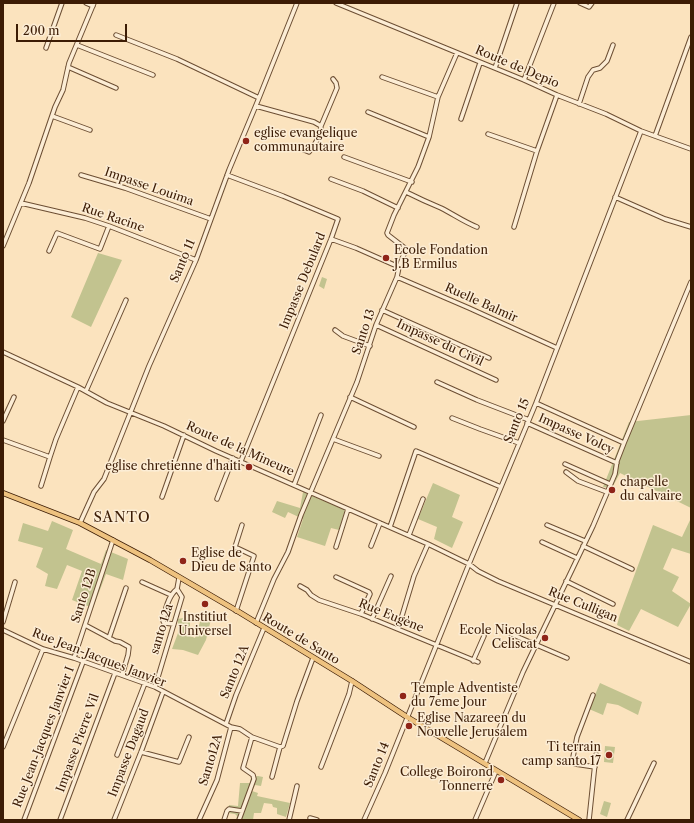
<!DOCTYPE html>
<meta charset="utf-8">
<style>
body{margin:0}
#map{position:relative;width:694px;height:823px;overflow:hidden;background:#fbe3be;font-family:"Libre Caslon Text",serif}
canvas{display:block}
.frame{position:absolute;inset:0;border:4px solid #3c1c05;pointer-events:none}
.scale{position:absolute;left:16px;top:24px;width:111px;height:18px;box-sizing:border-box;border:2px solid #3c1c05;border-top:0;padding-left:5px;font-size:12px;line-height:14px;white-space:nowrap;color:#3c1c05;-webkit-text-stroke:3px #fcedd5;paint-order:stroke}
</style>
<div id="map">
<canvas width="694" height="823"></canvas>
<div class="frame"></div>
<div class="scale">200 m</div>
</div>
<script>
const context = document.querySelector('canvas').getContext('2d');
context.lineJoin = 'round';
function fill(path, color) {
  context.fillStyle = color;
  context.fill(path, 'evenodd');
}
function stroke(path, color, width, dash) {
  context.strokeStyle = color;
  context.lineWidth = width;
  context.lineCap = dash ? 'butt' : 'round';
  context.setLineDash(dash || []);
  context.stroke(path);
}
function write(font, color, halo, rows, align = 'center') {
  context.font = font + ' "Libre Caslon Text",serif';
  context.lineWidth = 3;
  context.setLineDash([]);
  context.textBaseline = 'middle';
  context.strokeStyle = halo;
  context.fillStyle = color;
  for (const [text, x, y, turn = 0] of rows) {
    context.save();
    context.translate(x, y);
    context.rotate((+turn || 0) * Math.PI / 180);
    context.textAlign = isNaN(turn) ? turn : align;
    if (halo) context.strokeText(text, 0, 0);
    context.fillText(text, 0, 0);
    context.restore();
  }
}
fill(new Path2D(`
 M 98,253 L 122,260 L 91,327 L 71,317 Z
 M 322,277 L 327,279 L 324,289 L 319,286 Z
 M 691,415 L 691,508 L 620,473 L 612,488 L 603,487 L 629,422 Z
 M 433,483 L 460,495 L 452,517 L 463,522 L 452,548 L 434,539 L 437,527 L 418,519 Z
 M 303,492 L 345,510 L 339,530 L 331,528 L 325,546 L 297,537 L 303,519 L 288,512 L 285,518 L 272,512 L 277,501 L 300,508 Z
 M 691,518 L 691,554 L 672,548 L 663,569 L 679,577 L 672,591 L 691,604 L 678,627 L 641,609 L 629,631 L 617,625 L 620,614 L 653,525 L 682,537 Z
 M 52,521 L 73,530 L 66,549 L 101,564 L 106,550 L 128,559 L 123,580 L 106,574 L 93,608 L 72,600 L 82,571 L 67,565 L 57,589 L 45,586 L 48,574 L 36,567 L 43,548 L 18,541 L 23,523 L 48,531 Z
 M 204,612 L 212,613 L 212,615 L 206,640 L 198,655 L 183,650 L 172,649 L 178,633 L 178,619 L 183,618 L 190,618 L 190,626 L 187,629 L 188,635 L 195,638 L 200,622 L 201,614 Z
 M 600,683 L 642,702 L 638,715 L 618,705 L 607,703 L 603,715 L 589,709 Z
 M 605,746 L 615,747 L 613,763 L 604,762 Z
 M 258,776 L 263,777 L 261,786 L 255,785 L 252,791 L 258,793 L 257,796 L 290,803 L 286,817 L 277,814 L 277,808 L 273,807 L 272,804 L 264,803 L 261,813 L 254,813 L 253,820 L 236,820 L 237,816 L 235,814 L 228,813 L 229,805 L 238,806 L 240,783 L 250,783 L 251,777 Z
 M 604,801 L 611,803 L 607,817 L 600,814 Z`), '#c2c38f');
const minor = new Path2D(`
 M 86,3 L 93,6
 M 336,3 L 524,80 L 557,95 L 606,114 L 641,131 L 691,149
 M 580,3 L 589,7 L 592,3
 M 116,35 L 177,59 L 259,98
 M 77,45 L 153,75
 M 46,48 L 62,3
 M 68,67 L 116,88
 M 495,68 L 517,3
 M 382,77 L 438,97
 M 524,80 L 554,3
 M 579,104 L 588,77 L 593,70 L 600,68 L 607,61 L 613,45
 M 256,106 L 314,122 L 321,126 C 321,135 314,146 309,152 L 294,146 L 288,147 L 286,149
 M 368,112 L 429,137
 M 52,116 L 90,130
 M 461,119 L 480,63
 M 321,126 L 337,88 L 336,83 L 333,79
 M 488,134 L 537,151
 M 655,136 L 691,37
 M 344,157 L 412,182
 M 81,175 L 125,188 L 211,219
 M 227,175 L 283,196 L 338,219 L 331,239 L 241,461
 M 331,179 L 363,191 L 398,208
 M 406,192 C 418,198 429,203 441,208 C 453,214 464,222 477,227
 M 615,197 L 665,219 L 691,227
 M 21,203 L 85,218 L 109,226 L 196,260
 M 514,227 L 537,151 L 557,95
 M 331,239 L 356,248 L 399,267
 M 3,246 L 29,183 L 55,107 L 63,90 L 69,63 L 94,3
 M 49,251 L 57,233 L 100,249 L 109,226
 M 397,277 L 469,308 L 557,348
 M 382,310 L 489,358
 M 376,325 L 496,380
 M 335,330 L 343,336 L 370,346
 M 3,352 L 78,387 L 107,403 L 164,426 L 216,451 L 428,544 L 469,564 L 478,571 L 498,581 L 691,662
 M 437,382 L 477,400 L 529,420
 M 86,391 L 126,300
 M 350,397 L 414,427
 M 536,403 L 624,443
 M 452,418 L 480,429 L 519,443
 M 3,421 L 14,397
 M 527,423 L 617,463
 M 333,439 L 379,456
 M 3,440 L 50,457 L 56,439 L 78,387
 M 565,464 L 610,484
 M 566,472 L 578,481 L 607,492
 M 294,485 L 321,415
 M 41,486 L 50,457
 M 162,497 L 184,435
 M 217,499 L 233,458
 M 80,523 L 94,492 L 104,479 L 149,366 L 196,260 L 229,170 L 259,98 L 297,3
 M 547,525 L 585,541
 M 390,527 L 416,451 L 501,487
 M 409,535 L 423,499
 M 542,542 L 577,558
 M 371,546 L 380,523
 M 583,546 L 632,569
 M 336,547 L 348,509
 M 336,577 L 369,592 L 370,594 L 361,614
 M 566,581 L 613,604
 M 142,582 L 171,595
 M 300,586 L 307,590 L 311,595 L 319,600 L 361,614 L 478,662
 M 236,611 L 254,556 L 235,547 L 242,525
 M 372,619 L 391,576
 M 3,622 L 15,582
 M 256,623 L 274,579 L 288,552 L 301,515 L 357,382 L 376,325 L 397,277 L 399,267 L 406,249 L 388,235 L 387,233 L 394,215 L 418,167 L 429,137 L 438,97 L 457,53
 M 174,624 L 164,623 L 163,621 C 165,610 168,596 177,589
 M 85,625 L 115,641 L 120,642 L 129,647 L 128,655 L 122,675
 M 398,629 L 414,576 L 428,544
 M 3,630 L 43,649 L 74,658 L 155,687 L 231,727 L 240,729 L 252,737 L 280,747 L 283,746 L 297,701 L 313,658
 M 511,634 L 567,658
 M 109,638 L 126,588
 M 74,658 L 113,540
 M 473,661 L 484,636
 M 155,687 L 182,597 L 177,589 L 179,578
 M 593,695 L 577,737 L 572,762 L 575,764 L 595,767
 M 226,724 L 236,695 L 264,628
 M 3,747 L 43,649
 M 141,752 L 179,762 L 189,737
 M 117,755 L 145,683
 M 485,763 L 523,672 L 593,526 L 615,474 L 617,461 L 624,443 L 691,282
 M 321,767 L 349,694 L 352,681
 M 272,777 L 280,747
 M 310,818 L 317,820
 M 24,820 L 83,662
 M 60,820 L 115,673
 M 114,820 L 141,752 L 163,692
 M 199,820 L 217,780 L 231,727
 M 224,820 L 227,811 L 229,809 L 242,811
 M 239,820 L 254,779 L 253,775 L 243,768 L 252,737
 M 289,820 L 297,786
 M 364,820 L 385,773 L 469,564 L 536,403 L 641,131
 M 475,820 L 496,771
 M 589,820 L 596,754
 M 627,820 L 654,763`);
const major = new Path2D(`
 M 3,493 L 80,523 L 150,560 L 239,612 L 352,681 L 407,717 L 579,820`);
stroke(minor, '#6c4e33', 5.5);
stroke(major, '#3c1c05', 6);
stroke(minor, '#fcedd5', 3.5);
stroke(major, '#eec27f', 4.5);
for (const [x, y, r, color] of [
 [246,141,4,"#8f2418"],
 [386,258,4,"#8f2418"],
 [249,467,4,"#8f2418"],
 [612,490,4,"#8f2418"],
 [183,561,4,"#8f2418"],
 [205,604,4,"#8f2418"],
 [545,638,4,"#8f2418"],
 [403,696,4,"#8f2418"],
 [409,726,4,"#8f2418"],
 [609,755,4,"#8f2418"],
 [501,780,4,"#8f2418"]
]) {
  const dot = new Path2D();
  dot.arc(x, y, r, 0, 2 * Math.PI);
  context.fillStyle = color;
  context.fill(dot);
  stroke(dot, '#fcedd5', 1.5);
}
write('12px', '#3c1c05', '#fcedd5', [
 ["Route de Depio",517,67,23],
 ["Impasse Louima",149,187,19],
 ["Rue Racine",113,218,19],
 ["Santo 11",183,261,-67],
 ["Impasse Debulard",303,281,-68],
 ["Ruelle Balmir",481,303,24],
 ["Santo 13",364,332,-71],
 ["Impasse du Civil",440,343,25],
 ["Santo 15",517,421,-67],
 ["Impasse Volcy",576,434,24],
 ["Route de la Mineure",240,449,24],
 ["Santo 12B",84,596,-72],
 ["Rue Culligan",583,605,22],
 ["Rue Eugène",391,616,22],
 ["santo 12a",162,629,-73],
 ["Route de Santo",301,639,31],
 ["Rue Jean-Jacques Janvier",99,658,21],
 ["Santo 12A",235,672,-68],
 ["Rue Jean-Jacques Janvier I",44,737,-69],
 ["Impasse Pierre Vil",78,743,-70],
 ["Impasse Dagaud",129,753,-69],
 ["Santo12A",211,760,-73],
 ["Santo 14",377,765,-68]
]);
write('12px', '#3c1c05', '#fcedd5', [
 ["eglise evangelique",254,134],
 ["communautaire",254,148],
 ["Ecole Fondation",394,251],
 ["J.B Ermilus",394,265],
 ["eglise chretienne d'haiti",241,467,"right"],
 ["chapelle",620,483],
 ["du calvaire",620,497],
 ["Eglise de",191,554],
 ["Dieu de Santo",191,568],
 ["Institiut",205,618,"center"],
 ["Universel",205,632,"center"],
 ["Ecole Nicolas",537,631,"right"],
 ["Celiscat",537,645,"right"],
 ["Temple Adventiste",411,689],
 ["du 7eme Jour",411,703],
 ["Eglise Nazareen du",417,719],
 ["Nouvelle Jerusalem",417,733],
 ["Ti terrain",601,748,"right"],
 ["camp santo 17",601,762,"right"],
 ["College Boirond",493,773,"right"],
 ["Tonnerre",493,787,"right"]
], 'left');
context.letterSpacing = '1px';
write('14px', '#3c1c05', '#fcedd5', [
 ["SANTO",122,518]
]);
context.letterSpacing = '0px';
</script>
